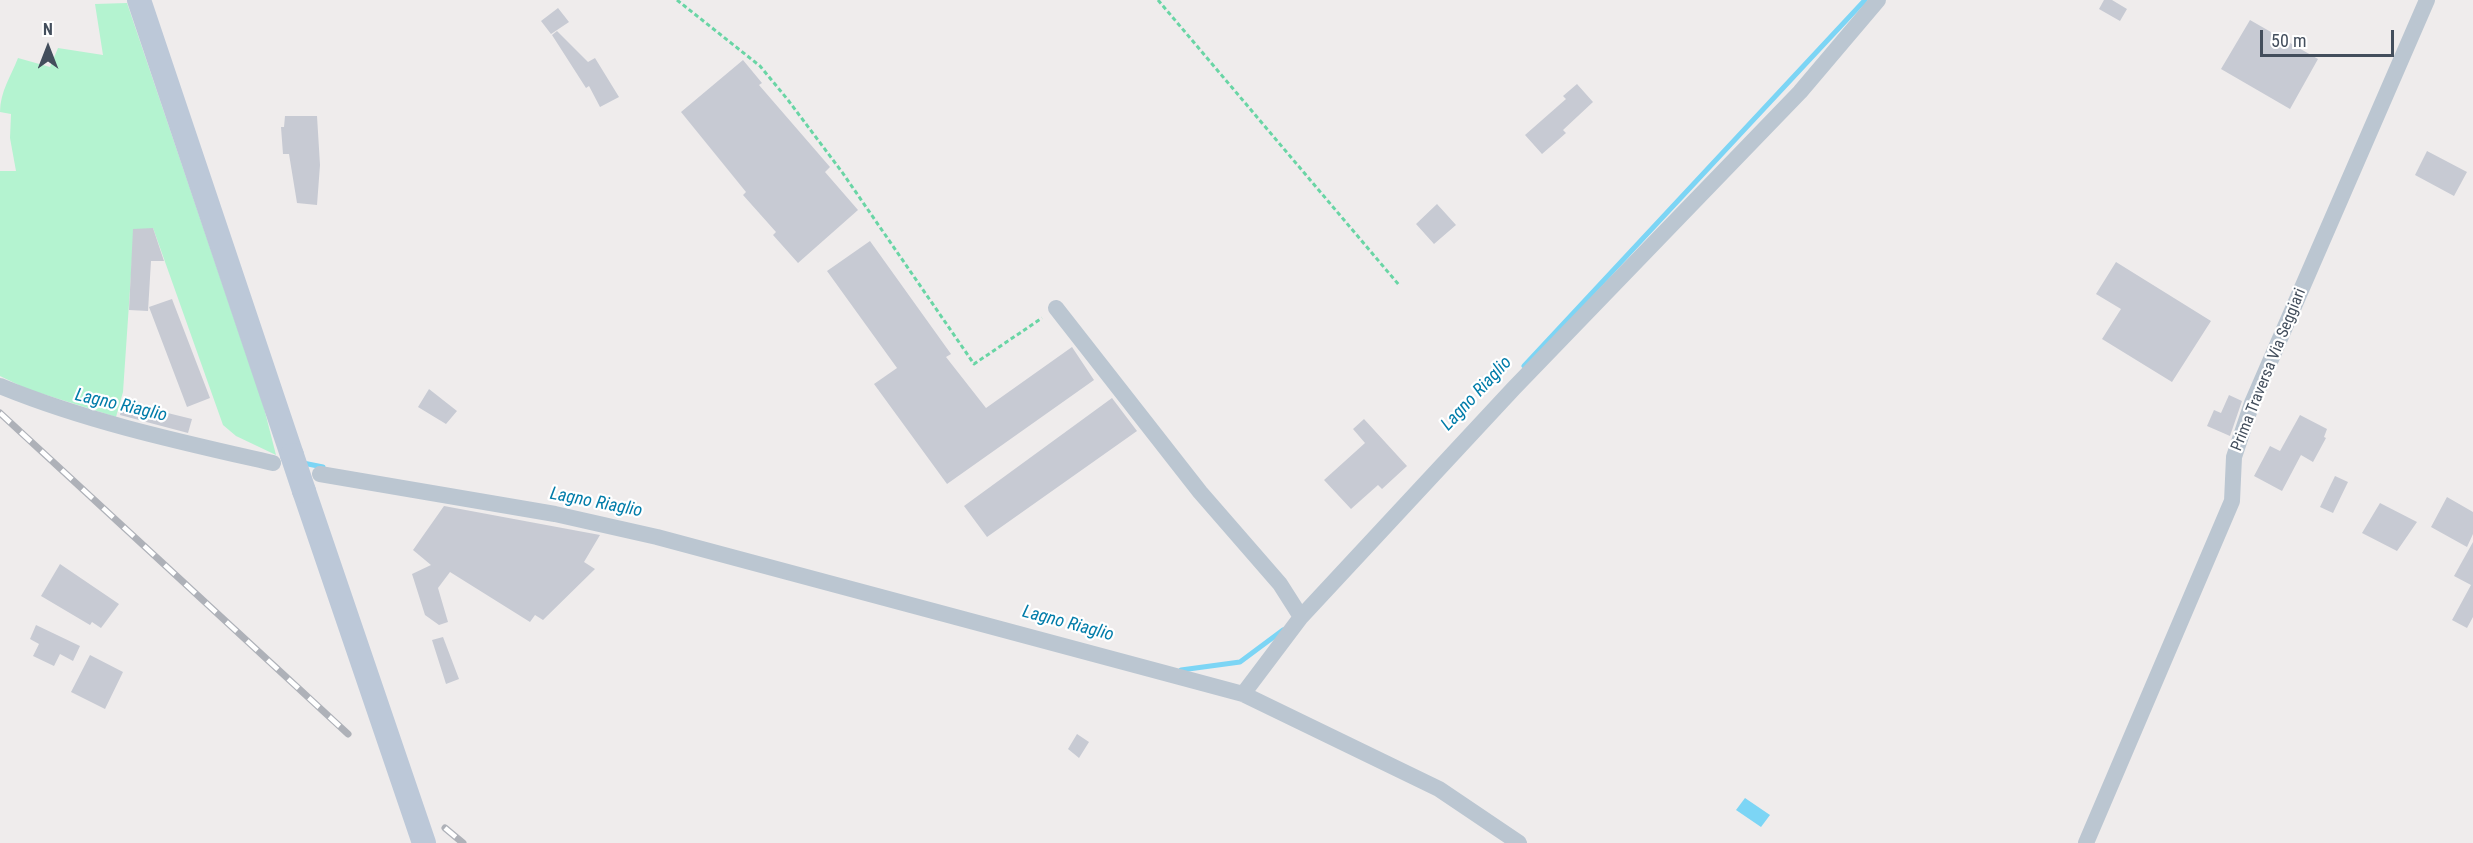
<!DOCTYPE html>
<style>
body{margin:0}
#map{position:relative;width:2473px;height:843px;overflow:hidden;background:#efecec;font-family:"Roboto Condensed",sans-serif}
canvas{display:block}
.north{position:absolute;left:18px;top:18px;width:60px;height:60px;-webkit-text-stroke:4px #fff;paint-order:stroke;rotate:0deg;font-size:16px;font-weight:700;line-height:24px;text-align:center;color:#434e5c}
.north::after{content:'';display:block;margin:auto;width:21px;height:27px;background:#434e5c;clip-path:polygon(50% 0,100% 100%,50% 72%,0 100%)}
.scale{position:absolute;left:2260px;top:30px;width:134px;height:27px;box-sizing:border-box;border:3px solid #434e5c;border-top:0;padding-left:8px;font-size:18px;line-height:21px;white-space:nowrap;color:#434e5c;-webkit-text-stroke:4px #fff;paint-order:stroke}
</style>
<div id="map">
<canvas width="2473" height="843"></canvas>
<div class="north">N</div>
<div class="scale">50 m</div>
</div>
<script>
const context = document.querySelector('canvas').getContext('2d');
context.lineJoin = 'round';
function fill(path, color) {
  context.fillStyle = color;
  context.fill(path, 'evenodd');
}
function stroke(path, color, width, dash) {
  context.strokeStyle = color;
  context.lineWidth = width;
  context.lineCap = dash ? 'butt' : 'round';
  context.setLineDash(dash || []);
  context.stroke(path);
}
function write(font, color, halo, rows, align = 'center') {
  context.font = font + ' "Roboto Condensed",sans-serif';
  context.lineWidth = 4.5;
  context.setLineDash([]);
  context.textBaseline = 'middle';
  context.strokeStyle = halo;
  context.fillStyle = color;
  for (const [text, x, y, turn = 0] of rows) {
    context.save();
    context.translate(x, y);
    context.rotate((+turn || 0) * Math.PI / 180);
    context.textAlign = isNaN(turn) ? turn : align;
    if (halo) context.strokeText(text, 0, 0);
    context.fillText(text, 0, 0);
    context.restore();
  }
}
fill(new Path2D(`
 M 127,3 L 263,404 L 276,455 L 236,436 L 223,425 L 153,228 L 132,260 L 123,392 L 116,417 L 27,389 L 0,376 L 0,171 L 16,171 L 10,138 L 11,114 L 0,112 C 0,92 11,76 18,58 L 50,67 L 58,48 L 103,55 L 95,4 Z`), '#b4f3d0');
fill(new Path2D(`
 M 1745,798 L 1770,815 L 1761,827 L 1736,810 Z`), '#7cd5f5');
stroke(new Path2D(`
 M 1524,366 L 1865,0
 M 303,463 L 323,467
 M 1181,670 L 1240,662 L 1283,630`), '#7cd5f5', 5);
fill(new Path2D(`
 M 2104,0 L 2112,0 L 2127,9 L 2120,21 L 2099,9 Z
 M 558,8 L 569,22 L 551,34 L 541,21 Z
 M 2250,20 L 2318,59 L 2290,109 L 2221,69 Z
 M 557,31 L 588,62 L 595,58 L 619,97 L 600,107 L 589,86 L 586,88 L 552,35 Z
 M 743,60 L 762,83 L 759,85 L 830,167 L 825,172 L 858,210 L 798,263 L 773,235 L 776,232 L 743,195 L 746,192 L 681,112 Z
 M 1577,84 L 1593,102 L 1563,130 L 1566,133 L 1542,154 L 1525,135 L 1566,99 L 1563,96 Z
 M 285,116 L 317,116 L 320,165 L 317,205 L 297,203 L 289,154 L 283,154 L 281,127 L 284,127 Z
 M 2427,151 L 2467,172 L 2454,196 L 2415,175 Z
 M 1437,204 L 1456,225 L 1434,244 L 1416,224 Z
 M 153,228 L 164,261 L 151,261 L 148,311 L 129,310 L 133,229 Z
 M 870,241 L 951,354 L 946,357 L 986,408 L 1072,347 L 1094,380 L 947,484 L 874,384 L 897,368 L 827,271 Z
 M 2116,262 L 2211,321 L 2172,382 L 2102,339 L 2121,309 L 2096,294 Z
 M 172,299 L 210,398 L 187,407 L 149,307 Z
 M 429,389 L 457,411 L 446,424 L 418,407 Z
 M 2229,395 L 2242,401 L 2230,436 L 2207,426 L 2214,410 L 2221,413 Z
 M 1112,398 L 1137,431 L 987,537 L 964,506 Z
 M 123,402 L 192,419 L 188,433 L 120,415 Z
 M 2300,415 L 2327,429 L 2324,437 L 2326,438 L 2313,462 L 2301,455 L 2282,491 L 2254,476 L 2270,446 L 2280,451 Z
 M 1364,419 L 1407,466 L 1382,489 L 1378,485 L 1351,509 L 1324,480 L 1365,443 L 1353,429 Z
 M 2335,476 L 2348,482 L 2333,513 L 2320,507 Z
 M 2447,497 L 2473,512 L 2473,534 L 2467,547 L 2431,527 Z
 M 2380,503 L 2417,522 L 2397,551 L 2362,533 Z
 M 444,506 L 600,535 L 584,562 L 595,569 L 543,620 L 535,615 L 530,622 L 450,572 L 438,588 L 448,622 L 439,625 L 425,615 L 412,574 L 431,565 L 413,550 Z
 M 2473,542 L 2473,617 L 2467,628 L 2452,620 L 2471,585 L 2454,576 Z
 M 60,564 L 119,604 L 101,628 L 92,622 L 90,625 L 41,596 Z
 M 36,625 L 80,646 L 73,661 L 60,654 L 54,666 L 33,656 L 39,644 L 30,639 Z
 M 443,637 L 459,679 L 446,684 L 432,640 Z
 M 90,655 L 123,672 L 105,709 L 71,692 Z
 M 1077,734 L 1089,742 L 1079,758 L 1068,749 Z`), '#c7cad3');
stroke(new Path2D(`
 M 677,0 L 760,66 L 788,100 L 842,172 L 974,364 L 1042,318
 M 1158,0 L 1399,285`), '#69d5a5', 3, [4.5, 3]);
stroke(new Path2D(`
 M 1056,308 L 1200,492 L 1280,584 L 1301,617 L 1243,694
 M 0,386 C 88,422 181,442 273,463
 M 320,474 L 555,514 L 657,537 L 1243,694 L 1439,789 L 1519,843
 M 1301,617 L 1514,388 L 1800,92 L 1878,0
 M 2086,843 L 2232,501 L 2234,457 L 2252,403 L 2427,0`), '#bbc6d1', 16);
stroke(new Path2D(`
 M 139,0 L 292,455
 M 304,491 L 424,843`), '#bcc8d8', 24);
const rail = new Path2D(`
 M 0,413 L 348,734
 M 445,828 L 463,843`);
stroke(rail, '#aeb1b8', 7);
stroke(rail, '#fff', 4.5, [14]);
stroke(new Path2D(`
 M 292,455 L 304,491`), '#bcc8d8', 24);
write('16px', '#434e5c', '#fff', [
 ["Prima Traversa Via Seggiari",2269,370,-68]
]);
write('italic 18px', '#017ca9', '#fff', [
 ["Lagno Riaglio",1477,394,-47],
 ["Lagno Riaglio",121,406,13],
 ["Lagno Riaglio",596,503,11],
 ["Lagno Riaglio",1068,624,15]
]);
</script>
